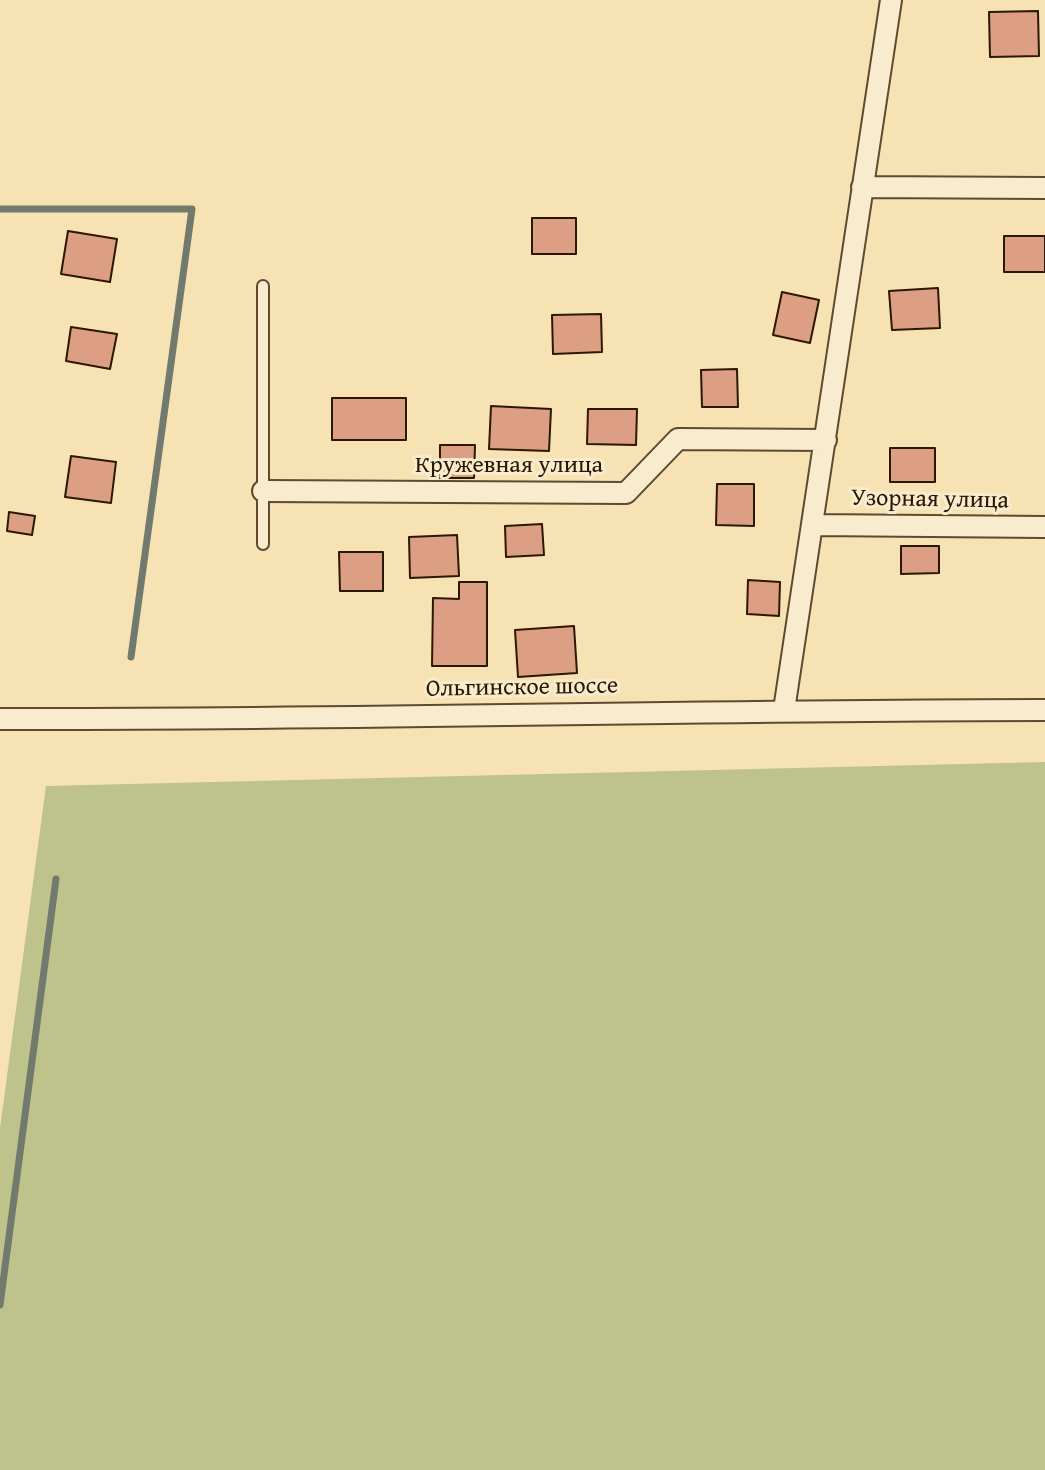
<!DOCTYPE html>
<meta charset="utf-8">
<style>
body{margin:0}
canvas{display:block;background:#f6e2b3}
</style>
<canvas width="1045" height="1470"></canvas>
<script>
const context = document.querySelector('canvas').getContext('2d');
context.lineJoin = 'round';
function fill(path, color) {
  context.fillStyle = color;
  context.fill(path, 'evenodd');
}
function stroke(path, color, width, dash) {
  context.strokeStyle = color;
  context.lineWidth = width;
  context.lineCap = dash ? 'butt' : 'round';
  context.setLineDash(dash || []);
  context.stroke(path);
}
function write(font, color, halo, rows, align = 'center') {
  context.font = font + ' "Gentium Book Plus",serif';
  context.lineWidth = 6;
  context.setLineDash([]);
  context.textBaseline = 'middle';
  context.strokeStyle = halo;
  context.fillStyle = color;
  for (const [text, x, y, turn = 0] of rows) {
    context.save();
    context.translate(x, y);
    context.rotate((+turn || 0) * Math.PI / 180);
    context.textAlign = isNaN(turn) ? turn : align;
    if (halo) context.strokeText(text, 0, 0);
    context.fillText(text, 0, 0);
    context.restore();
  }
}
fill(new Path2D(`
 M 1045,762 L 1045,1470 L 0,1470 L 0,1128 L 46,786 Z`), '#bec38b');
stroke(new Path2D(`
 M 0,209 L 192,209 L 131,657
 M 0,1305 L 56,879`), '#727a6e', 7);
const building = new Path2D(`
 M 1038,11 L 1039,56 L 990,57 L 989,12 Z
 M 532,218 L 576,218 L 576,254 L 532,254 Z
 M 68,231 L 117,239 L 110,282 L 61,274 Z
 M 1004,236 L 1045,236 L 1045,272 L 1004,272 Z
 M 938,288 L 940,328 L 892,330 L 889,291 Z
 M 782,292 L 819,300 L 810,343 L 773,335 Z
 M 601,314 L 602,352 L 553,354 L 552,315 Z
 M 71,327 L 117,334 L 110,369 L 66,361 Z
 M 737,369 L 738,407 L 702,407 L 701,370 Z
 M 332,398 L 406,398 L 406,440 L 332,440 Z
 M 491,406 L 551,409 L 549,451 L 489,449 Z
 M 588,409 L 637,409 L 636,445 L 587,444 Z
 M 440,445 L 475,445 L 474,478 L 440,478 Z
 M 890,448 L 935,448 L 935,482 L 890,482 Z
 M 71,456 L 116,462 L 111,503 L 65,497 Z
 M 717,484 L 754,484 L 754,526 L 716,525 Z
 M 9,512 L 35,516 L 32,535 L 7,531 Z
 M 542,524 L 544,555 L 506,557 L 505,526 Z
 M 457,535 L 459,576 L 410,578 L 409,537 Z
 M 901,546 L 939,546 L 939,573 L 901,574 Z
 M 339,552 L 383,552 L 383,591 L 340,591 Z
 M 748,580 L 780,582 L 779,616 L 747,614 Z
 M 459,582 L 487,582 L 487,666 L 432,666 L 433,598 L 459,599 Z
 M 574,626 L 577,673 L 518,677 L 515,630 Z`);
fill(building, '#dd9f84');
stroke(building, '#2c1801', 2);
const lane = new Path2D(`
 M 263,544 L 263,286`);
const street = new Path2D(`
 M 862,187 L 1045,188
 M 263,491 L 626,493 L 678,439 L 826,440
 M 814,525 L 1045,527
 M 784,710 L 891,0
 M 0,719 C 348,720 697,710 1045,710`);
stroke(lane, '#5e4a2e', 14);
stroke(street, '#5e4a2e', 24);
stroke(lane, '#f9ecce', 10);
stroke(street, '#f9ecce', 20);
write('24px', '#2c1801', '#f9ecce', [
 ["Кружевная улица",509,466],
 ["Узорная улица",930,500,1],
 ["Ольгинское шоссе",522,688,-1]
]);
</script>
